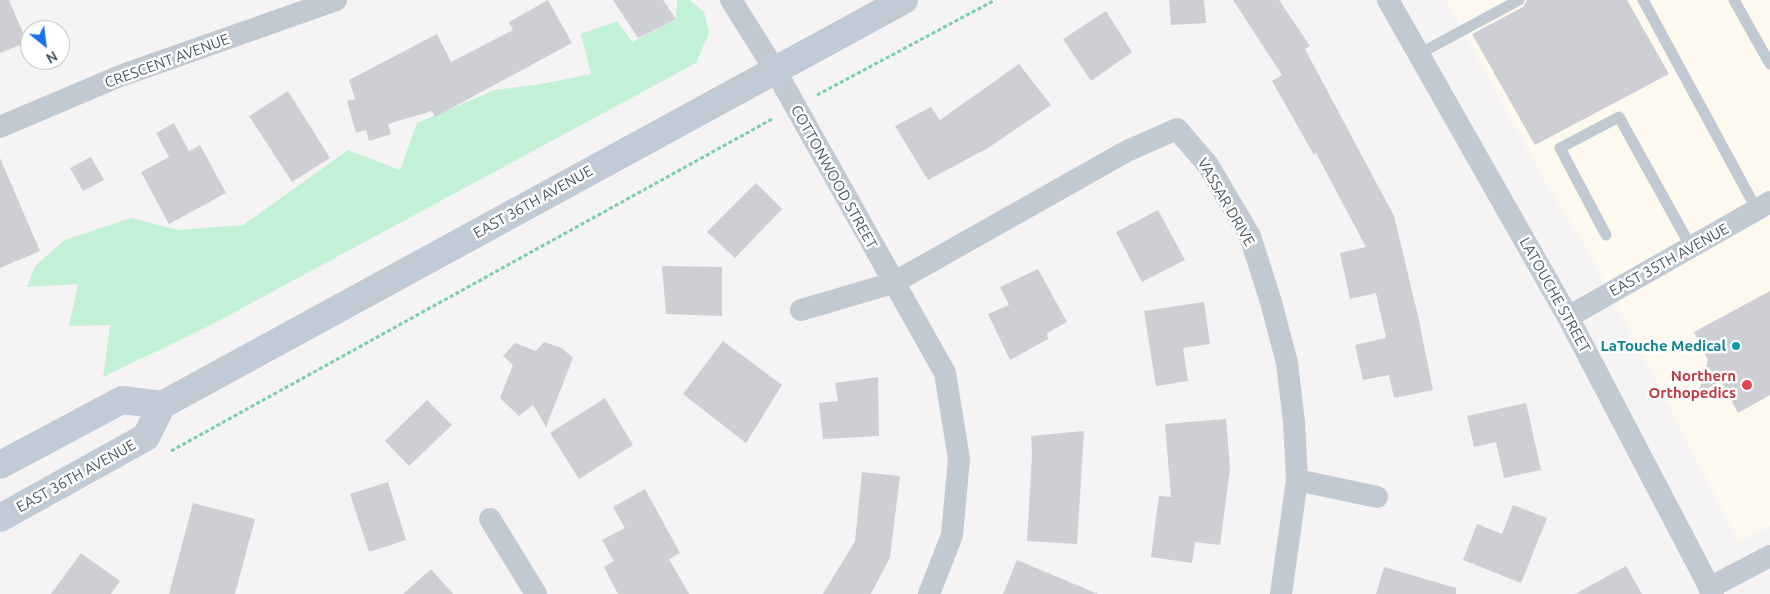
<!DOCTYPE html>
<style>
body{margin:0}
#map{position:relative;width:1770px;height:594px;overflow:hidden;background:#f5f3f3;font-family:Ubuntu,sans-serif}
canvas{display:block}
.north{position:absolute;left:20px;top:20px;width:50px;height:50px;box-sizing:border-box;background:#fff;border:1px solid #b7bbc0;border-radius:50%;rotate:151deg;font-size:14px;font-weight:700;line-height:20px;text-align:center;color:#4a5661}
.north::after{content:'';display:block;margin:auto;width:18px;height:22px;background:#1a73e8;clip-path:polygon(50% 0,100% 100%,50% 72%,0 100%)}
</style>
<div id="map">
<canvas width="1770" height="594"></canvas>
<div class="north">N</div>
</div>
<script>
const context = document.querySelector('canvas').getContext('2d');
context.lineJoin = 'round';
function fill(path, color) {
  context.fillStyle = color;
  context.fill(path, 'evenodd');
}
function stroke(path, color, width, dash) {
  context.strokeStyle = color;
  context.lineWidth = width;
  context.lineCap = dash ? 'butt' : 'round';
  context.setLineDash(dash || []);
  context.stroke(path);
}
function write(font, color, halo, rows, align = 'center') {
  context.font = font + ' Ubuntu,sans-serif';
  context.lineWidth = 5;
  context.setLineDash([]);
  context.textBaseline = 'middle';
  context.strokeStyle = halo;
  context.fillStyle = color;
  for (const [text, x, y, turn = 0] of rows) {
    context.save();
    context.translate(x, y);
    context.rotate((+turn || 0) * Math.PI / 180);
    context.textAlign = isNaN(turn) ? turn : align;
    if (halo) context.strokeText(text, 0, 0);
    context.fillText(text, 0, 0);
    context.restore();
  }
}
fill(new Path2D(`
 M 1446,0 L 1770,0 L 1770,526 L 1739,542 L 1594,262 L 1544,179 Z`), '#fdf9ef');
fill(new Path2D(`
 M 677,0 L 690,0 L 704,12 L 709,33 L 696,63 L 209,326 L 103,377 L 110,325 L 69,326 L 78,284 L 27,287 L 35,266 L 65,240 L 131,218 L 178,230 L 243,225 L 348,150 L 400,170 L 417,123 L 495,90 L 542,84 L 591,74 L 581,34 L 617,21 L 632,42 L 676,19 Z`), '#c3f1d5');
fill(new Path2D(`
 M 0,0 L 9,0 L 27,42 L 0,53 Z
 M 548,0 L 572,43 L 435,117 L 432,111 L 388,124 L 391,134 L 369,141 L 366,130 L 356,133 L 347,101 L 355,99 L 349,80 L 437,34 L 451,62 L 513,30 L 509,22 Z
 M 613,0 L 663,0 L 676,19 L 638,38 Z
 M 1169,0 L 1204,0 L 1206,23 L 1171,25 Z
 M 1233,0 L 1279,0 L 1310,46 L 1305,49 L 1394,216 L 1418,316 L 1433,390 L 1394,398 L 1389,375 L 1363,380 L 1355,345 L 1386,338 L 1376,293 L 1350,299 L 1340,253 L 1366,247 L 1316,153 L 1314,155 L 1272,81 L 1282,75 Z
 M 1527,0 L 1627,0 L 1669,74 L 1535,145 L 1472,34 L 1523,7 Z
 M 1106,11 L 1132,52 L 1091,81 L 1063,39 Z
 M 1019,64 L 1051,105 L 988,148 L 928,180 L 895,126 L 931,107 L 940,120 Z
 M 288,91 L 330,158 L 292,182 L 249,116 Z
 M 174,123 L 189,151 L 200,145 L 226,193 L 169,224 L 141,172 L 169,157 L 156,133 Z
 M 91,157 L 104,180 L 83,191 L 70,168 Z
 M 0,158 L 40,251 L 0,268 Z
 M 756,183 L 782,209 L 735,258 L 707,232 Z
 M 1158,210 L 1185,260 L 1142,282 L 1116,232 Z
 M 662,266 L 722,267 L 722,316 L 666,314 Z
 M 1038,269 L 1067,322 L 1047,333 L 1048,339 L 1010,360 L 988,314 L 1009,305 L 1000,287 Z
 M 1770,291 L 1770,395 L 1738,413 L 1721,381 L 1698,394 L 1708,360 L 1694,332 Z
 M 1204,302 L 1210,344 L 1183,348 L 1188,381 L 1156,386 L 1144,311 Z
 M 723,341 L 782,385 L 746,443 L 683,394 Z
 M 544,342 L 562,348 L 573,358 L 546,427 L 533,405 L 519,416 L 500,398 L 513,365 L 503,356 L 515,343 L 536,351 Z
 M 878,377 L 879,436 L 823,439 L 819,403 L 838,401 L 835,383 Z
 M 605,398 L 633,445 L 579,479 L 550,433 Z
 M 427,400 L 452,425 L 409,466 L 385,441 Z
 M 1526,403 L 1541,470 L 1504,478 L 1496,442 L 1474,447 L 1467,416 Z
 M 1226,419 L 1230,468 L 1220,545 L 1195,542 L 1192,563 L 1151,557 L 1159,496 L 1171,497 L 1165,424 Z
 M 1084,431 L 1077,544 L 1027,541 L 1032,455 L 1031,436 Z
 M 862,472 L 900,476 L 890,557 L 871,594 L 823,594 L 855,541 Z
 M 388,482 L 406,540 L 369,552 L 350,494 Z
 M 645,489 L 680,553 L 669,559 L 689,594 L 618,594 L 604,567 L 614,561 L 602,540 L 625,528 L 613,507 Z
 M 193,503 L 255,519 L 235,594 L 169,594 Z
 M 1513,505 L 1547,518 L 1521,583 L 1463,560 L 1477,524 L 1502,534 Z
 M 81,553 L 120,581 L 111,594 L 51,594 Z
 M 1017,560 L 1098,594 L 1003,594 Z
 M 1626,566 L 1642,594 L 1575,594 Z
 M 1384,567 L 1456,588 L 1456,594 L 1376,594 Z
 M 431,569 L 453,594 L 403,594 Z`), '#cdcfd5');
stroke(new Path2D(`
 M 817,95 L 995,0
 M 171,451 L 774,118`), '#7ad0a6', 3, [4, 2.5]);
stroke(new Path2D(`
 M 1643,0 L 1757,210
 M 1734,0 L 1770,64
 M 1419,54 L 1519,0
 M 1606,235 L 1560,148 L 1619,117 L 1691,247`), '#c1cad2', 11);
stroke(new Path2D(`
 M 731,0 L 775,70 L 945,373 L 959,459 L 952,535 L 929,594
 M 1388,0 L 1568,317 L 1713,594
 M 0,127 L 120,76 L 336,0
 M 801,310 L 893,283 L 1127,151 L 1177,129 L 1208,165 L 1250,236 L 1271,302 L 1287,363 L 1294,422 L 1297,480 L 1281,594
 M 1568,317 L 1770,202
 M 1297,480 L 1377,497
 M 490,519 L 536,594
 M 1709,588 L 1770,556`), '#c1cad2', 22);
stroke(new Path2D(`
 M 0,465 L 122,400 L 162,405
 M 0,518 L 146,437 L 162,405 L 904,0`), '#c1cbd6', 28);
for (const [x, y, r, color] of [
 [1736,346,5,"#0f9aa8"],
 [1747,385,6,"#e0444e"]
]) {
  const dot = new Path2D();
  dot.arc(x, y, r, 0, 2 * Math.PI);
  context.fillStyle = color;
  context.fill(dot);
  stroke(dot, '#fff', 2);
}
write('15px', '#4a5661', '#fff', [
 ["CRESCENT AVENUE",167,61,-20],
 ["COTTONWOOD STREET",834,177,61],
 ["EAST 36TH AVENUE",533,202,-29],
 ["VASSAR DRIVE",1226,202,60],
 ["EAST 35TH AVENUE",1669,260,-29],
 ["LATOUCHE STREET",1555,295,61],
 ["EAST 36TH AVENUE",76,476,-29]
]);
write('bold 15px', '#0d838f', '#fff', [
 ["LaTouche Medical",1726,346]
], 'right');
write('bold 15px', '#be3a42', '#fff', [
 ["Northern",1736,376],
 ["Orthopedics",1736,393]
], 'right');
</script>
